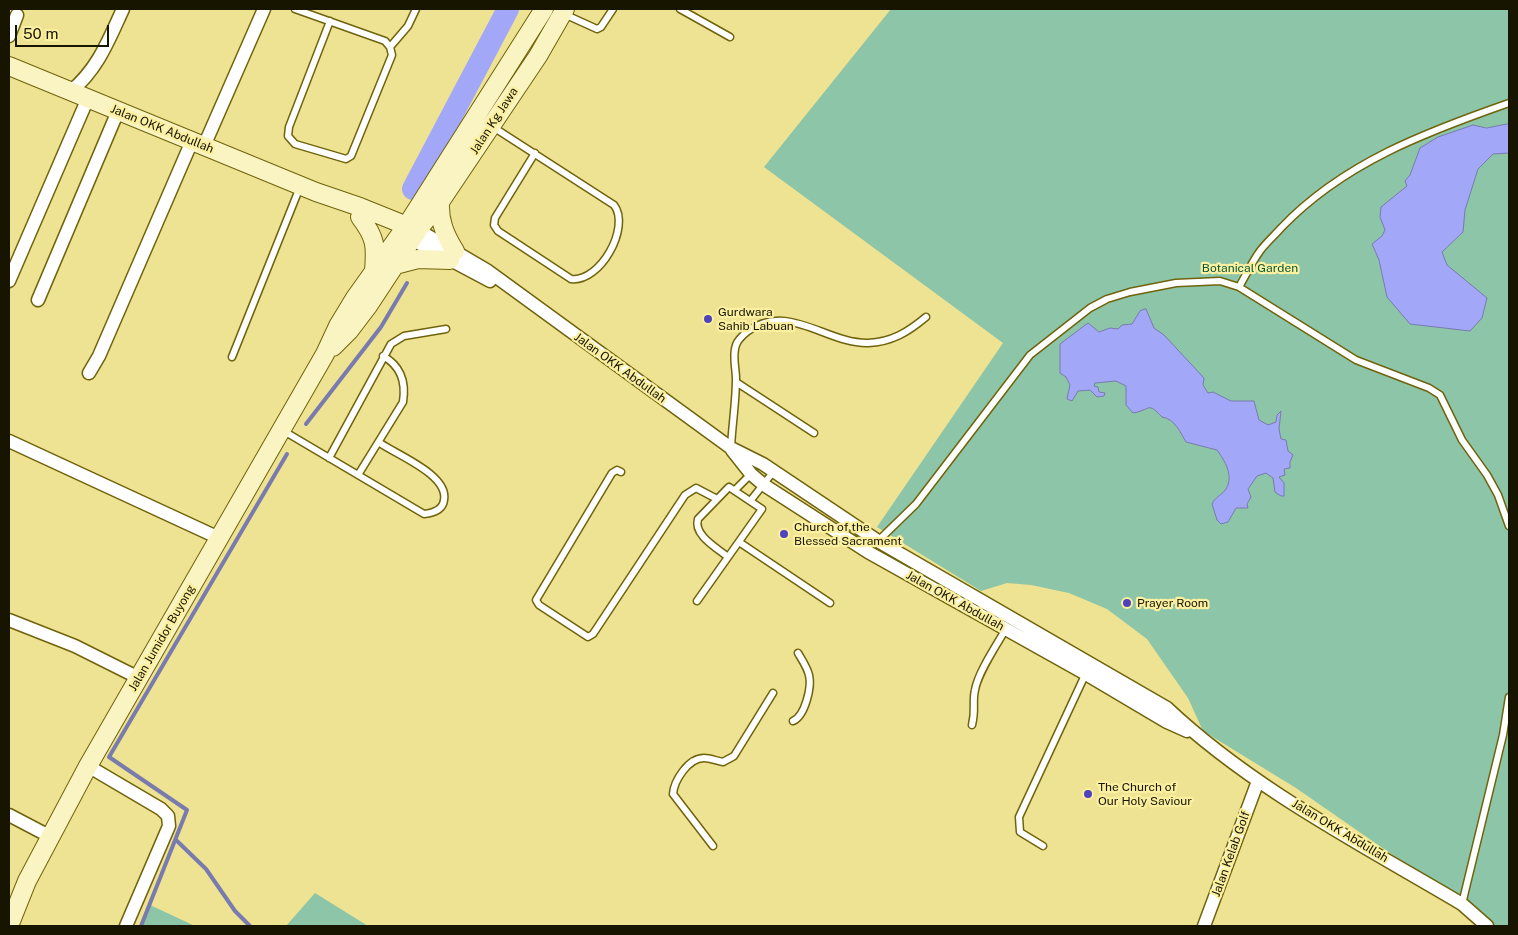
<!DOCTYPE html>
<style>
body{margin:0}
#map{position:relative;width:1518px;height:935px;overflow:hidden;background:#eee293;font-family:"Public Sans",sans-serif}
canvas{display:block}
.frame{position:absolute;inset:0;border:10px solid #171400;pointer-events:none}
.scale{position:absolute;left:15px;top:25px;width:94px;height:22px;box-sizing:border-box;border:2px solid #171400;border-top:0;padding-left:6px;font-size:15px;line-height:18px;white-space:nowrap;color:#171400;-webkit-text-stroke:4px #fbefa0;paint-order:stroke}
</style>
<div id="map">
<canvas width="1518" height="935"></canvas>
<div class="frame"></div>
<div class="scale">50 m</div>
</div>
<script>
const context = document.querySelector('canvas').getContext('2d');
context.lineJoin = 'round';
function fill(path, color) {
  context.fillStyle = color;
  context.fill(path, 'evenodd');
}
function stroke(path, color, width, dash) {
  context.strokeStyle = color;
  context.lineWidth = width;
  context.lineCap = dash ? 'butt' : 'round';
  context.setLineDash(dash || []);
  context.stroke(path);
}
function write(font, color, halo, rows, align = 'center') {
  context.font = font + ' "Public Sans",sans-serif';
  context.lineWidth = 4.5;
  context.setLineDash([]);
  context.textBaseline = 'middle';
  context.strokeStyle = halo;
  context.fillStyle = color;
  for (const [text, x, y, turn = 0] of rows) {
    context.save();
    context.translate(x, y);
    context.rotate((+turn || 0) * Math.PI / 180);
    context.textAlign = isNaN(turn) ? turn : align;
    if (halo) context.strokeText(text, 0, 0);
    context.fillText(text, 0, 0);
    context.restore();
  }
}
fill(new Path2D(`
 M 891,9 L 1509,9 L 1509,926 L 1495,926 L 1296,788 L 1203,731 L 1188,698 L 1147,639 L 1107,609 L 1069,593 L 1031,585 L 1007,583 L 981,591 L 877,527 L 1003,343 L 764,167 Z
 M 315,893 L 368,926 L 286,926 Z
 M 150,905 L 195,926 L 141,926 Z`), '#8cc5a7');
const water = new Path2D(`
 M 1509,124 L 1509,153 L 1493,154 L 1478,169 L 1465,210 L 1463,232 L 1442,252 L 1447,265 L 1487,298 L 1482,318 L 1470,331 L 1410,324 L 1387,297 L 1379,260 L 1372,244 L 1382,236 L 1385,230 L 1380,217 L 1381,207 L 1407,186 L 1405,181 L 1410,175 L 1420,148 L 1438,137 L 1473,125 L 1486,128 Z
 M 1146,309 L 1154,328 L 1164,335 L 1204,378 L 1203,385 L 1208,393 L 1213,392 L 1231,401 L 1254,401 L 1259,420 L 1268,425 L 1276,422 L 1277,415 L 1281,411 L 1279,429 L 1281,439 L 1286,440 L 1288,451 L 1293,455 L 1290,462 L 1290,468 L 1284,469 L 1285,475 L 1279,477 L 1284,483 L 1284,496 L 1281,496 L 1275,492 L 1273,478 L 1266,473 L 1257,476 L 1248,489 L 1251,497 L 1247,504 L 1248,508 L 1236,508 L 1228,522 L 1221,524 L 1217,520 L 1212,504 C 1215,497 1222,495 1226,489 C 1234,476 1225,461 1217,450 L 1186,442 C 1180,432 1175,419 1162,417 C 1147,401 1151,410 1133,413 L 1126,405 L 1126,386 L 1116,381 L 1095,383 L 1094,386 L 1098,387 L 1099,392 L 1105,393 L 1104,396 L 1097,397 L 1090,390 L 1078,391 L 1072,401 L 1067,399 L 1070,385 L 1066,377 L 1060,373 L 1060,344 L 1088,323 L 1099,332 L 1110,328 L 1118,329 L 1122,325 L 1132,324 L 1140,311 Z`);
fill(water, '#a3a7f8');
stroke(water, '#797bae', 1);
stroke(new Path2D(`
 M 306,424 L 381,327 L 407,283
 M 176,840 L 206,869 L 235,911 L 250,926
 M 141,926 L 187,810 L 109,757 L 287,454`), '#797bae', 4);
stroke(new Path2D(`
 M 413,189 L 508,9`), '#a3a7f8', 22);
const lane = new Path2D(`
 M 295,9 L 385,41 L 390,47 L 392,55 L 351,156 L 346,159 L 295,144 L 288,136 L 289,127 L 330,21
 M 680,9 L 730,37
 M 564,14 L 597,29 L 601,27 L 613,9
 M 390,47 L 408,26 L 416,9
 M 493,127 L 614,205 C 631,227 600,283 571,279 L 498,231 L 494,225 L 495,218 L 535,153
 M 1239,287 C 1246,275 1252,262 1260,251 C 1266,243 1274,236 1281,228 C 1343,163 1426,132 1509,103
 M 232,357 L 300,187
 M 736,382 L 814,433
 M 282,430 L 424,514 C 433,513 443,510 444,500 C 449,475 397,455 380,443
 M 731,448 C 732,425 736,402 736,379 C 736,368 732,356 736,345 C 738,339 743,335 748,331 C 788,302 827,344 868,343 C 892,342 908,332 926,317
 M 329,458 L 391,344 L 404,336 L 446,329
 M 621,472 L 617,470 L 612,473 L 536,600 L 539,605 L 588,637 L 593,634 L 685,495 L 696,488 L 717,499
 M 358,475 L 403,402 C 406,383 401,366 383,356
 M 736,489 L 751,474
 M 751,500 L 774,471
 M 878,541 L 916,504 L 1030,355 L 1090,308 L 1107,299 L 1130,292 L 1176,283 L 1220,281 L 1239,287 L 1356,360 L 1429,388 L 1440,395 L 1462,440 L 1487,475 L 1498,495 L 1509,526
 M 739,542 L 830,603
 M 697,601 L 762,509 L 729,487 L 698,519 C 693,535 717,548 728,557
 M 793,721 C 805,716 812,687 809,675 C 807,667 802,660 798,653
 M 972,725 C 976,709 972,703 975,690 C 978,672 998,643 1007,627
 M 713,846 L 673,794 C 674,781 688,758 704,758 C 710,758 717,761 723,762 L 734,756 L 773,693
 M 1043,846 L 1020,832 L 1019,817 L 1086,673
 M 1462,904 L 1503,735 L 1509,697`);
const street = new Path2D(`
 M 9,36 L 17,15
 M 71,91 C 98,69 109,39 123,9
 M 204,146 L 264,9
 M 418,230 L 488,271 L 731,448 L 763,464 L 878,541 L 1167,708 C 1253,789 1361,844 1462,904 L 1487,926
 M 411,239 L 490,281
 M 9,281 L 88,98
 M 38,300 L 118,111
 M 89,373 L 99,356 L 192,141
 M 9,441 L 219,538
 M 732,450 L 751,474 L 764,485 L 868,552 L 1086,674 L 1167,722 L 1187,731
 M 9,620 L 75,646 L 139,678
 M 88,766 L 161,809 L 168,816 L 169,826 L 126,926
 M 9,815 L 51,837
 M 1204,926 L 1258,781`);
const secondary = new Path2D(`
 M 9,66 L 316,192 L 360,207 L 417,230
 M 440,202 C 439,221 445,235 455,251
 M 360,217 C 376,238 376,246 374,271
 M 395,265 L 418,259 L 450,260
 M 333,347 L 349,331 L 368,306 L 418,230 L 440,202 L 538,56 L 565,9
 M 9,926 L 27,881 L 88,766 L 325,354 L 338,326 L 355,298 L 407,225 L 544,9`);
stroke(lane, '#6f630b', 9);
stroke(street, '#6f630b', 15);
stroke(secondary, '#6f630b', 20);
stroke(lane, '#fff', 6);
stroke(street, '#fff', 12);
stroke(secondary, '#faf3c2', 18);
for (const [x, y, r, color] of [
 [708,319,5,"#4e43ba"],
 [784,534,5,"#4e43ba"],
 [1127,603,5,"#4e43ba"],
 [1088,794,5,"#4e43ba"]
]) {
  const dot = new Path2D();
  dot.arc(x, y, r, 0, 2 * Math.PI);
  context.fillStyle = color;
  context.fill(dot);
  stroke(dot, '#fbefa0', 2);
}
write('12px', '#171400', '#fbefa0', [
 ["Jalan Kg Jawa",494,121,-57],
 ["Jalan OKK Abdullah",162,129,22],
 ["Jalan OKK Abdullah",620,368,36],
 ["Jalan OKK Abdullah",955,601,29],
 ["Jalan Jumidor Buyong",162,638,-60],
 ["Jalan OKK Abdullah",1340,831,31],
 ["Jalan Kelab Golf",1231,854,-70]
]);
write('12px', '#045738', '#fbefa0', [
 ["Botanical Garden",1250,268]
]);
write('12px', '#171400', '#fbefa0', [
 ["Gurdwara",718,312],
 ["Sahib Labuan",718,326],
 ["Church of the",794,527],
 ["Blessed Sacrament",794,541],
 ["Prayer Room",1137,603],
 ["The Church of",1098,787],
 ["Our Holy Saviour",1098,801]
], 'left');
</script>
